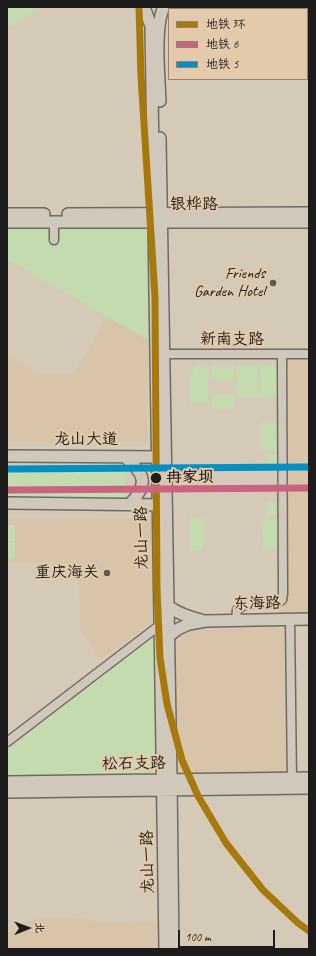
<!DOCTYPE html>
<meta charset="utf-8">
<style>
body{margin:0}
#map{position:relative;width:316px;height:956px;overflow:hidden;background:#d5c9b8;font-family:Caveat,"LXGW WenKai TC",sans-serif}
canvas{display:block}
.frame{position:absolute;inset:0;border:8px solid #1c1c1c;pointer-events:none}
.legend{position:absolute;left:168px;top:8px;width:140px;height:72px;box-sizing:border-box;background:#e2caab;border:1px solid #938472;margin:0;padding:5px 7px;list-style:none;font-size:12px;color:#1c1c1c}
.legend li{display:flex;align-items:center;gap:8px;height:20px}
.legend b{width:20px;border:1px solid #938472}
.north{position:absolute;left:8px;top:908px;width:40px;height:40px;-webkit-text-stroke:3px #e2caab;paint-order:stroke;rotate:89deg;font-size:11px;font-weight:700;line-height:16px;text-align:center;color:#1c1c1c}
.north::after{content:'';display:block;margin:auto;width:14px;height:18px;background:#1c1c1c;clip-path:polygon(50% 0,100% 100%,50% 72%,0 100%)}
.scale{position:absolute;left:178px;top:930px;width:97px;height:18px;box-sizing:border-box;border:2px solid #1c1c1c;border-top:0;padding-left:5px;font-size:12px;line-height:14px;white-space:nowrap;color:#1c1c1c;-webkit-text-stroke:3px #e2caab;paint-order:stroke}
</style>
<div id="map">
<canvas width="316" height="956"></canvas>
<div class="frame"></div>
<ul class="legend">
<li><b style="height:5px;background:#a7780a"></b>地铁 环</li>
<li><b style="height:5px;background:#ca6380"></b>地铁 6</li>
<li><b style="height:5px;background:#048fc3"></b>地铁 5</li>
</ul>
<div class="north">北</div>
<div class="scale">100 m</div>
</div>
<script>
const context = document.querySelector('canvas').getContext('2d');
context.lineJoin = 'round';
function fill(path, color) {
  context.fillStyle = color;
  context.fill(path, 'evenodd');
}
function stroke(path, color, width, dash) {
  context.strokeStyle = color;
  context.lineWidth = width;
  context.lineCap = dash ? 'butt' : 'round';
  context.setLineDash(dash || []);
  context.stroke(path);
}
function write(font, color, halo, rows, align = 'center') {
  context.font = font + ' Caveat,"LXGW WenKai TC",sans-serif';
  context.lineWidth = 4;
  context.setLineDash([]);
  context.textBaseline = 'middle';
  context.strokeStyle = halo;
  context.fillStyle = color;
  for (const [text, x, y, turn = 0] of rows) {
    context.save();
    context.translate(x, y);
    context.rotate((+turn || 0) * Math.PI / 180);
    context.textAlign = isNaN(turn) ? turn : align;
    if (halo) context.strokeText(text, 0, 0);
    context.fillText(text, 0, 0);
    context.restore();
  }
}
fill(new Path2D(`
 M 107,316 L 148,340 L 147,442 L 7,442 L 7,352 L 35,373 L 74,373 Z
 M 278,360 L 309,360 L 309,613 L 280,613 Z
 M 155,518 L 156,620 L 100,660 L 80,628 L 79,563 L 7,563 L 7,519 Z
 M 286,627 L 289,773 L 176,774 L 175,643 L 191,629 Z
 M 50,917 L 90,919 L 96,923 L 160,921 L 161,949 L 7,949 L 7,932 L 20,932 L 22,925 L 37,919 Z`), '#d8c4a9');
fill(new Path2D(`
 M 7,7 L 42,7 L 7,28 Z
 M 147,228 L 148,340 L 7,259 L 7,229 Z
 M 237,365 L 257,365 L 258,397 L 237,397 Z
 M 260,365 L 276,365 L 277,396 L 260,397 Z
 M 196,366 L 208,366 L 208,403 L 190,403 L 190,375 Z
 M 212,366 L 234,366 L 234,380 L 212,380 Z
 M 212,395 L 234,395 L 234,409 L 212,409 Z
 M 261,422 L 277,422 L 278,451 L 261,451 Z
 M 266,454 L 277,454 L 277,468 L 266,468 Z
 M 7,466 L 126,467 L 125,499 L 8,498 Z
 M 267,502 L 278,502 L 278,515 L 267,516 Z
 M 190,517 L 203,517 L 203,550 L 190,550 Z
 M 262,519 L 279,519 L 279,548 L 263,548 Z
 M 7,525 L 15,525 L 15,541 L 7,541 Z
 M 7,542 L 15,542 L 15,558 L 7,558 Z
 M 156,632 L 159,778 L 7,779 L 7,751 Z`), '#c4dbb0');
const street = new Path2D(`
 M 54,221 L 54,240
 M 160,354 L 309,354
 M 290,619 L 292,782
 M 236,620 L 237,610 C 250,597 266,609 282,600 L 283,594 L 282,354
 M 7,742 L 160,625`);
const secondary = new Path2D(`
 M 144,7 L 151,26 L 165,949
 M 160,101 C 159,78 154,26 164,7
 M 160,138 L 171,780 L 173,949
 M 7,214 L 44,214
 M 68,214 L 309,213
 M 7,222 L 309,222
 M 7,456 L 165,457
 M 125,457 C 145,474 149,484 130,504
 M 7,503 L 164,505
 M 168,606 C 179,614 188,617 201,620
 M 169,636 L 178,629 L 189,624 L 206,621 L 309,619
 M 7,782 L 309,778
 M 7,792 L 309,788`);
stroke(street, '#6f6a62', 11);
stroke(secondary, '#6f6a62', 14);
stroke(street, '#d1c8bc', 8);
stroke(secondary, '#d1c8bc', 11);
stroke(new Path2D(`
 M 139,7 L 141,76 L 155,297 L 157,590 L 160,658 L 167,704 L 182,760 L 198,796 L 226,843 L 263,890 L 298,923 L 309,931`), '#a7780a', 7);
stroke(new Path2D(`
 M 7,490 L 309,488`), '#ca6380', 7);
stroke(new Path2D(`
 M 7,469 L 309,467`), '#048fc3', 7);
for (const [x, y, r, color] of [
 [273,283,4,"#5d5953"],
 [156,478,6,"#1c1c1c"],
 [107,573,4,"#5d5953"]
]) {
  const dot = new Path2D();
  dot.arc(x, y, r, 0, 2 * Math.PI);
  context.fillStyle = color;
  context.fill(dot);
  stroke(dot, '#e2caab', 1.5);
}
write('16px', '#1c1c1c', '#e2caab', [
 ["银桦路",194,205],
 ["新南支路",232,340],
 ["龙山大道",86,440],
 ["龙山一路",142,538,-91],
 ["东海路",257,604,-1],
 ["松石支路",134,764,-1],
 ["龙山一路",148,862,-91]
]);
write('16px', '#1c1c1c', '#e2caab', [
 ["Friends",265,274],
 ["Garden Hotel",265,292],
 ["重庆海关",99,573]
], 'right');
write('bold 16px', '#1c1c1c', '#e2caab', [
 ["冉家坝",166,478]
], 'left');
</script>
